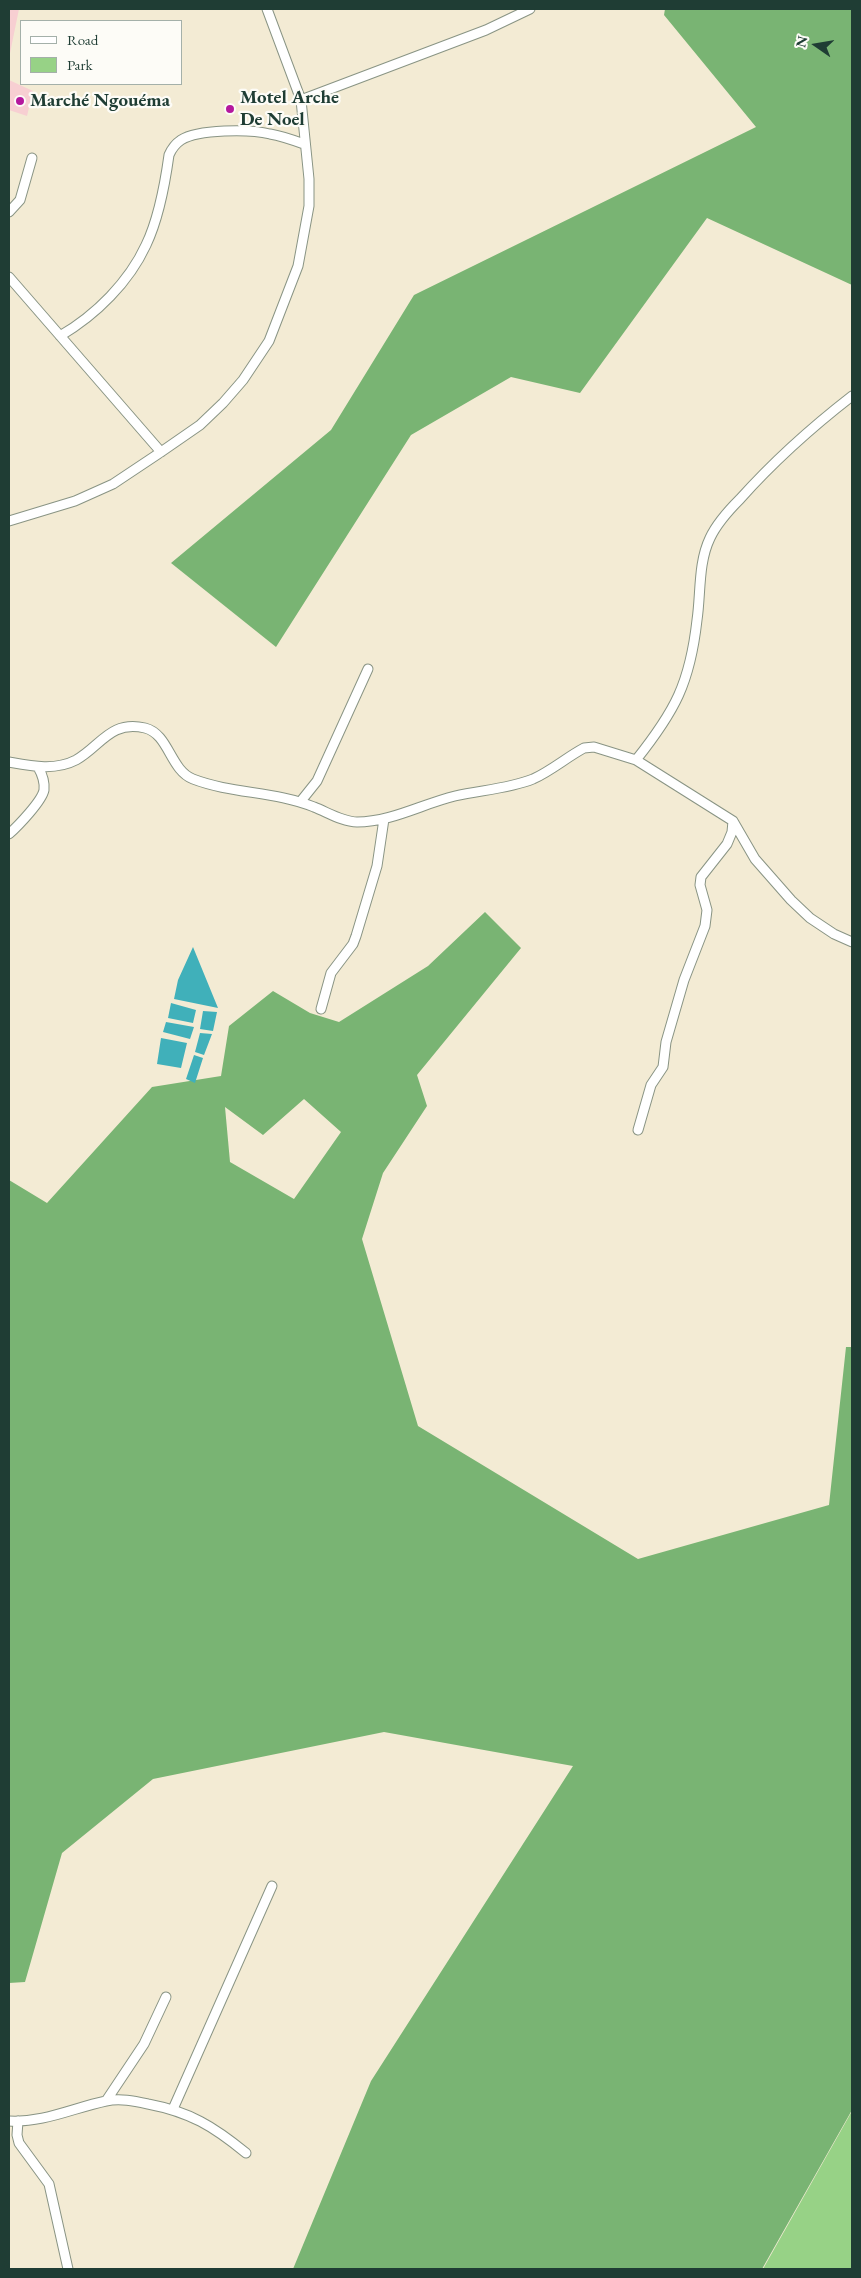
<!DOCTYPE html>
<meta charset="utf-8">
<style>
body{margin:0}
#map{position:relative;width:861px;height:2278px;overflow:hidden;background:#f3ebd4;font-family:"EB Garamond",serif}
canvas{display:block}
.frame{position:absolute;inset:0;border:10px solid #1f3d34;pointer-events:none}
.legend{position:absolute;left:20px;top:20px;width:162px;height:65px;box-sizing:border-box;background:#fdfcf7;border:1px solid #a4b0a9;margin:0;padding:6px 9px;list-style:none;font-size:15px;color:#1f3d34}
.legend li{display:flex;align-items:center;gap:10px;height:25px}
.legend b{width:25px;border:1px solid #a4b0a9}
.north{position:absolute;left:791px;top:20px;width:50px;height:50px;-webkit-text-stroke:4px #fdfcf7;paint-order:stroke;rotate:283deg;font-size:14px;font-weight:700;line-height:20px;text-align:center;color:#1f3d34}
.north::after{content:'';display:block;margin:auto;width:18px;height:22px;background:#1f3d34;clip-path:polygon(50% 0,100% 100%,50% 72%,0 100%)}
</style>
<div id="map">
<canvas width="861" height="2278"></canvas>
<div class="frame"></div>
<ul class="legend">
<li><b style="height:6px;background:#fff"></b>Road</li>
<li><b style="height:14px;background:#97d286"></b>Park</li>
</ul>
<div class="north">N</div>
</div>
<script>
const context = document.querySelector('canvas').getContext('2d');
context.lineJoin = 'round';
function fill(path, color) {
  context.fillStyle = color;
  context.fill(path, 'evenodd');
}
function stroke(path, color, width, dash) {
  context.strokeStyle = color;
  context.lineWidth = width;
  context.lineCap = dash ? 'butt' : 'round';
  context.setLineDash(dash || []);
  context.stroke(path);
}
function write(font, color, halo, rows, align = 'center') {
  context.font = font + ' "EB Garamond",serif';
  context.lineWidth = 4.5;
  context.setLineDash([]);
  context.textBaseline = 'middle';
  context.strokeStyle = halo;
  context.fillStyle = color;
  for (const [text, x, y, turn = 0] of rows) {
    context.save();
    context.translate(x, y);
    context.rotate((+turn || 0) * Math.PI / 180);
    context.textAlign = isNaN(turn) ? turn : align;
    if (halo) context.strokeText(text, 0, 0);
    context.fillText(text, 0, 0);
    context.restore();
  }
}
fill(new Path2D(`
 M 9,9 L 19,9 L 9,58 Z
 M 9,80 L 33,91 L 27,116 L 9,110 Z`), '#f7cfd2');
fill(new Path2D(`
 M 852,2111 L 852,2269 L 763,2269 Z`), '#97d286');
fill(new Path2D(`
 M 665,9 L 852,9 L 852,285 L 707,218 L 580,393 L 511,377 L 411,435 L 276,647 L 171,563 L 331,430 L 414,295 L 756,127 L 664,15 Z
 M 485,912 L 521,948 L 417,1075 L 427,1106 L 383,1173 L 362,1239 L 418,1426 L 638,1559 L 829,1505 L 846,1347 L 852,1347 L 852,2110 L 762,2269 L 293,2269 L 371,2081 L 573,1766 L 384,1732 L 153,1779 L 62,1853 L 25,1982 L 9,1983 L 9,1180 L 47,1203 L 152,1087 L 221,1076 L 229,1026 L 273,991 L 310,1013 L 339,1022 L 428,966 ZM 304,1099 L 341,1132 L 294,1199 L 230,1162 L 225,1107 L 263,1135 Z`), '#79b473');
fill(new Path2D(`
 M 193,947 L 218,1008 L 174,999 L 178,980 Z
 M 171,1003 L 196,1010 L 193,1023 L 168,1018 Z
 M 203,1011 L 217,1012 L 213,1031 L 200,1029 Z
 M 166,1022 L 194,1027 L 190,1039 L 163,1032 Z
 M 200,1033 L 212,1034 L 204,1055 L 195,1052 Z
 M 161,1038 L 187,1043 L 181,1068 L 157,1064 Z
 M 194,1055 L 203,1058 L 195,1083 L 186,1079 Z`), '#40b0ba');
const street = new Path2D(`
 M 301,100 L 486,30 L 530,9
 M 9,212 L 20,200 L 32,158
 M 9,277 L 161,452
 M 60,336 C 96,315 129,282 146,245 C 159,218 165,184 169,155 C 172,148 175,144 181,140 C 198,129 250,129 270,134 C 282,136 293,140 304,144
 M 9,521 L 75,501 L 113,484 L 161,452 L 200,425 L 223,403 L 243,380 L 269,341 L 298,266 L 309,206 L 309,179 L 301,100 L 267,9
 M 636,760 C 675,711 690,683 697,620 C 701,593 698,563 710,538 C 717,523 729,510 740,499 C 774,461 812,427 852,396
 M 9,762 C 31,766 55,771 76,760 C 101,746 110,720 145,728 C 169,734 170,770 193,779 C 232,794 275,791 314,807 C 327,812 343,822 357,822 C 391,822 422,804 455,796 C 481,790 508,789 533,779 C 551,771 567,757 584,748 L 594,747 L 636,760 L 733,821 L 755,859 L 791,900 L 810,918 L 834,934 L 852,942
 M 301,801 L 317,781 L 368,669
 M 9,834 C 18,826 42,801 44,790 C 45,781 42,774 38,767
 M 321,1009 L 331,973 L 353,944 L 356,936 L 377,866 L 384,819
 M 638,1130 L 651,1085 L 663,1067 L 666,1042 L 684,980 L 705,926 L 707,910 L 700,885 L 701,877 L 727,844 L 732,832 L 733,821
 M 106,2101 L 144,2044 L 166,1997
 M 173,2109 L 272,1886
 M 9,2121 C 43,2123 73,2108 106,2101 C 120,2098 134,2101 148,2104 C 190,2112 213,2126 246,2153
 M 18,2121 L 17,2135 L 19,2143 L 49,2184 L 68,2269`);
stroke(street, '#899484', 11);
stroke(street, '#fff', 9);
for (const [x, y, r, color] of [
 [20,101,5,"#b5179e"],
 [230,109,5,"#b5179e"]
]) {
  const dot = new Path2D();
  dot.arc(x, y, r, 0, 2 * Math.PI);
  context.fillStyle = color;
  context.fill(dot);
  stroke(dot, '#fdfcf7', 2);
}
write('bold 19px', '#1f3d34', '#fdfcf7', [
 ["Motel Arche",240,98],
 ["De Noel",240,120],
 ["Marché Ngouéma",30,101]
], 'left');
</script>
